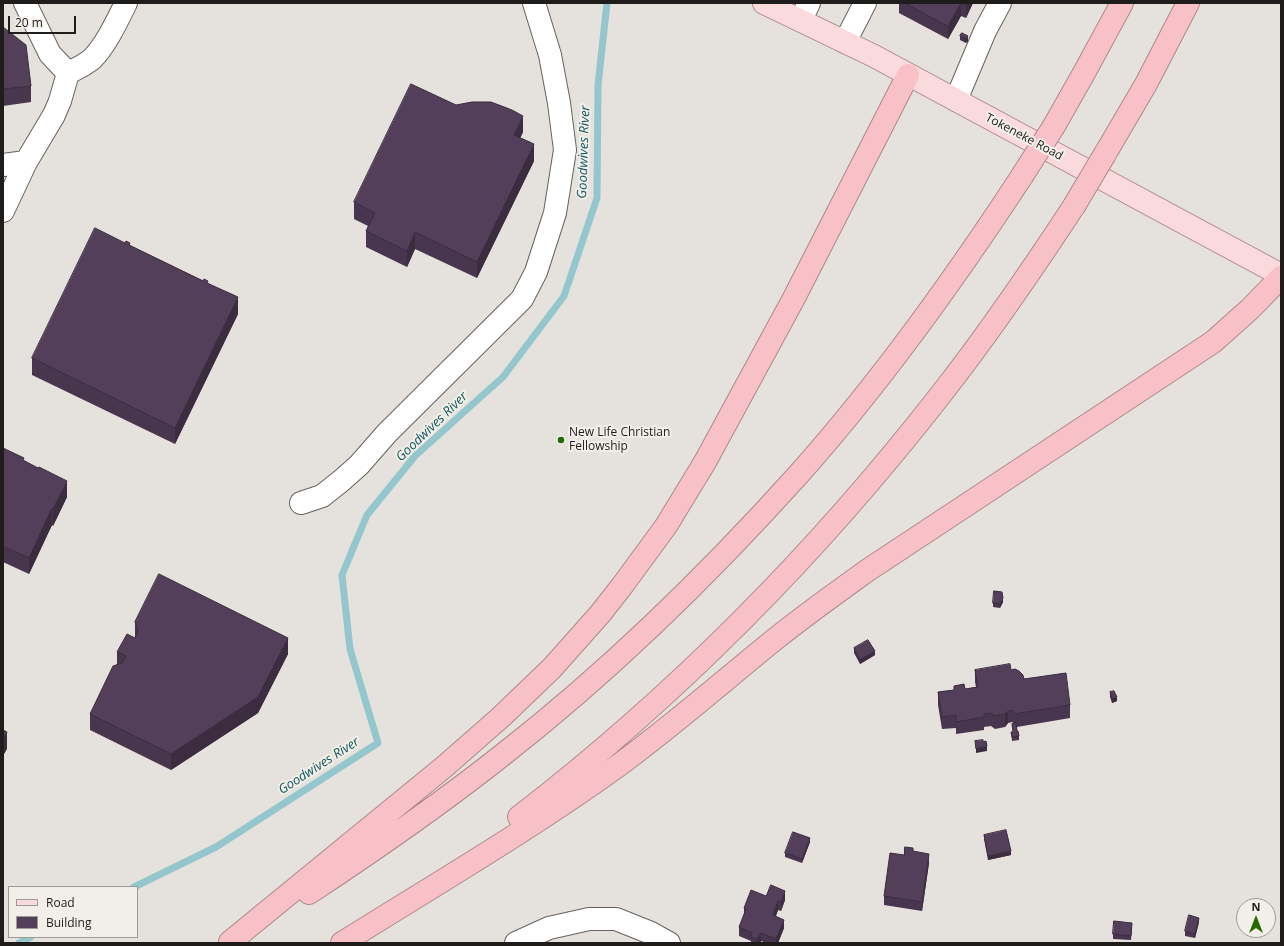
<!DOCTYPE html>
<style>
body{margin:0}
#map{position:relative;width:1284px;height:946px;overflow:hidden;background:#e5e1dc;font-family:"Open Sans",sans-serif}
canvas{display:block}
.frame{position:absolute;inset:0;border:4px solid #1e1d1b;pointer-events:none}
.legend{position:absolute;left:8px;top:886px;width:130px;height:52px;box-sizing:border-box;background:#f2efe9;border:1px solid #9d9b97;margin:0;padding:5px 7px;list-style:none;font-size:12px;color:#1e1d1b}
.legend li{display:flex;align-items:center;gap:8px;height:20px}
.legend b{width:20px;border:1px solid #9d9b97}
.north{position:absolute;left:1236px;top:898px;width:40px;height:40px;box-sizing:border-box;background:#f2efe9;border:1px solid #9d9b97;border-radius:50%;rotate:0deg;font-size:11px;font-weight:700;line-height:16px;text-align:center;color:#1e1d1b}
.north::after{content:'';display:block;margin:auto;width:14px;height:18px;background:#246a01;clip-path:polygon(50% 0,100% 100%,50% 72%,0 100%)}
.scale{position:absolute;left:8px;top:16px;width:68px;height:18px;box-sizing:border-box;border:2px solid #1e1d1b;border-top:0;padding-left:5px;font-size:12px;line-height:14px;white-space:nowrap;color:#1e1d1b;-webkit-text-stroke:3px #f2efe9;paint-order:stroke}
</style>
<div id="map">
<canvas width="1284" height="946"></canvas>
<div class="frame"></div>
<ul class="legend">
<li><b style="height:5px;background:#fbdadd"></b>Road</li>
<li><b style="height:11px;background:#543f5b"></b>Building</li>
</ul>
<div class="north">N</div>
<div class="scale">20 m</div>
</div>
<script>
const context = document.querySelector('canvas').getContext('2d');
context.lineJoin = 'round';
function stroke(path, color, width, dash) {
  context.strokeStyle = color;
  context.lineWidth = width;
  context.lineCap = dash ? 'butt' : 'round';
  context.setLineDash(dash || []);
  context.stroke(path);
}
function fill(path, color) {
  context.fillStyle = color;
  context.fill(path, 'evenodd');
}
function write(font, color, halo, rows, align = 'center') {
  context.font = font + ' "Open Sans",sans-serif';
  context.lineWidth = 4;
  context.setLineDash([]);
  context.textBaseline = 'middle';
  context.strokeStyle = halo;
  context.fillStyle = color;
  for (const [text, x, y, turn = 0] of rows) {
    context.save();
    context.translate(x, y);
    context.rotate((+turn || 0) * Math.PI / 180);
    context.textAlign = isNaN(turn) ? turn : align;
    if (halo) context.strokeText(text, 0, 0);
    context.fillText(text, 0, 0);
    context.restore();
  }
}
stroke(new Path2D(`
 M 134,887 L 216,847 L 378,743 L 350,649 L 342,575 L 367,515 L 415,456 L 503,377 L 564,296 L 597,198 L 598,85 L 607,3
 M 19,943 L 31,937`), '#94c7cd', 7);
const minor = new Path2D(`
 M 25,3 L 50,54 L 68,73
 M 801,20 L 809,3
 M 845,42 L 865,3
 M 956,100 L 985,31 L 1000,3
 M 3,165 L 26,162
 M 3,211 L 26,162 L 54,115 L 60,101 L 68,73 C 76,69 85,65 92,59 C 106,45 117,21 126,3
 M 301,503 L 322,496 L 341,481 L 359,465 L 387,433 L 522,299 L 536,272 L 555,213 L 565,150 L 559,103 L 550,55 L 534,3
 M 516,943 L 549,928 L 589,919 L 616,919 L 651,933 L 669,943`);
const major = new Path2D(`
 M 764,3 L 874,56 L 1281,275`);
const highway = new Path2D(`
 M 1054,126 L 1084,73 L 1122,3
 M 1105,154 L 1146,84 L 1188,3
 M 519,817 C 677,695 819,551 942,393 C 989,333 1032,270 1074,206
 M 309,893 C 376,849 442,803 505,753 C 611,670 708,575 798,475 C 881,382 954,280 1022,176
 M 230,942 L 444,767 L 501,717 L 552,668 L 600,614 L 622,586 L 666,526 L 705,462 L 794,298 L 908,75
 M 342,943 C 433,886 527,831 615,768 C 670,728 721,683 774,640 C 805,615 836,593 868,570 L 1213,342 L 1250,309 L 1281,277`);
stroke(minor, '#66635e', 24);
stroke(major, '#ac888b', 24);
stroke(highway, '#ac888b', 24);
stroke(minor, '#fff', 22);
stroke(major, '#fbdadd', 22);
stroke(highway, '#f8c1c7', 22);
const highwayBridge = new Path2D(`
 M 1022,176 L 1054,126
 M 1074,206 L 1105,154`);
stroke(highwayBridge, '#ac888b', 24, []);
stroke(highwayBridge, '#f8c1c7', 22);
fill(new Path2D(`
 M 899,3 L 973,3 L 966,18 L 961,16 L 948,39 L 899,13 Z
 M 3,27 L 31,86 L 31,102 L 3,106 Z
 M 962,33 L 968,41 L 966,43 L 960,40 L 960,36 Z
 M 456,105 L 523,132 L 520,138 L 534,161 L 477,278 L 415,249 L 407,267 L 366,247 L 366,231 L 368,226 L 354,219 L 354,202 Z
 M 125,243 L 208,283 L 238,314 L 175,444 L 32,375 L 32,358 Z
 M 3,448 L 24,461 L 67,497 L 53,526 L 52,525 L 29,574 L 3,562 Z
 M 1003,602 L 1000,608 L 993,607 L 993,603 Z
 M 135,622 L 288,654 L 258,713 L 171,770 L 90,730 L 90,714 L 117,664 L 117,652 L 135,638 Z
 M 854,648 L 875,655 L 860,664 L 854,653 Z
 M 975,670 L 1011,670 L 1024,679 L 1070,705 L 1070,718 L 1017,727 L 1017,731 L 1019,736 L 1019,740 L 1012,741 L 1011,732 L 1013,732 L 1012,724 L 1013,724 L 1013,722 L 1008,723 L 1005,727 L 995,729 L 991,726 L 984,727 L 984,730 L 956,734 L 956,728 L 942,729 L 938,705 L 938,692 L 954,690 L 954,686 L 965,689 L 976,687 L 975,682 Z
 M 1110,692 L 1117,701 L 1112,703 L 1110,697 Z
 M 984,835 L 1011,855 L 988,860 L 984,839 Z
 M 810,842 L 802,863 L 785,857 L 785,853 Z
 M 913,851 L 929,863 L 922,911 L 884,905 L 884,896 L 904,855 Z
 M 766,896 L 785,900 L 781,911 L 778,910 L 776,916 L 784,928 L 778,943 L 766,943 L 761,941 L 760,943 L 751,943 L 751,941 L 739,936 L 739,927 L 744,916 L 744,908 Z
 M 1199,922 L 1195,938 L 1185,936 L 1185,931 Z
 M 1132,928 L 1131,940 L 1113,939 L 1113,934 Z`), '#48364e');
fill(new Path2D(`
 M 961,3 L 961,16 L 948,39 L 948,26 Z
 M 967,3 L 973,3 L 966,18 L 966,5 Z
 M 968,36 L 968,41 L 966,43 L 966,39 Z
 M 523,116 L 523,132 L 514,151 L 514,135 Z
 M 534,144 L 534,161 L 477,278 L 477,262 Z
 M 415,232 L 415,249 L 407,267 L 407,251 Z
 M 238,297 L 238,314 L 175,444 L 175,428 Z
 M 67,481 L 67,497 L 53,526 L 53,509 Z
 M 52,508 L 52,525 L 29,574 L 29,558 Z
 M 1003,598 L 1003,602 L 1000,608 L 1000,604 Z
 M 288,638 L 288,654 L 258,713 L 171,770 L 171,754 Z
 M 875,651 L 875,655 L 860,664 L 860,660 Z
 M 1117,697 L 1117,701 L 1112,703 L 1112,699 Z
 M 1008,711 L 1008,723 L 1005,727 L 1005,714 Z
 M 7,732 L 7,749 L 3,756 L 3,740 Z
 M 987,746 L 987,751 L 976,753 L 976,749 Z
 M 810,838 L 810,842 L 802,863 L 802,859 Z
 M 1011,851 L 1011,855 L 988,860 L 988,856 Z
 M 929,854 L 929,863 L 922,911 L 922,902 Z
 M 785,891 L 785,900 L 781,911 L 781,902 Z
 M 778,901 L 778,910 L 773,923 L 773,915 Z
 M 1199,918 L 1199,922 L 1195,938 L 1195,934 Z
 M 784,920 L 784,928 L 778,943 L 776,943 L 776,939 Z
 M 761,933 L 761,941 L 760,943 L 757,943 L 757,939 Z`), '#3b2c40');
const building = new Path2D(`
 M 905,3 L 967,3 L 966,5 L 961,3 L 948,26 Z
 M 3,27 L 26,45 L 31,86 L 3,89 Z
 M 962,33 L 968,36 L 966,39 L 960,36 Z
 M 411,84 L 456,105 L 472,102 L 491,102 L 512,110 L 523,116 L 514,135 L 534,144 L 477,262 L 415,232 L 407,251 L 366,231 L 375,213 L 354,202 Z
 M 95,228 L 125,243 L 126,241 L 130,243 L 129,245 L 203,281 L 204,279 L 208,281 L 207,283 L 238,297 L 175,428 L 32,358 Z
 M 3,448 L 24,458 L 23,460 L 38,468 L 39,467 L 67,481 L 53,509 L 52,508 L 29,558 L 3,546 Z
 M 159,574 L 288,638 L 258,697 L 171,754 L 90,714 L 113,666 L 122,663 L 126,656 L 117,652 L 127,634 L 135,638 L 138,631 L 135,622 Z
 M 994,591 L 1002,592 L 1003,598 L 1000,604 L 993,603 Z
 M 868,640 L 875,651 L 860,660 L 854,648 Z
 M 1010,664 L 1011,670 L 1015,669 L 1019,671 L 1023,675 L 1024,679 L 1066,673 L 1070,705 L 1014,714 L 1013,710 L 1008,711 L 1005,714 L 995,716 L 991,713 L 984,714 L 984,717 L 956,722 L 956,715 L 942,717 L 938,692 L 954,690 L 954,686 L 964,684 L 965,689 L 978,687 L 975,670 Z
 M 1114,691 L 1117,697 L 1112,699 L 1110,692 Z
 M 1016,723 L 1017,731 L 1018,731 L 1019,736 L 1012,737 L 1011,732 L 1013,732 L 1012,724 Z
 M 3,730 L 7,732 L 3,740 Z
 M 983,740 L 983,742 L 986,741 L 987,746 L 976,749 L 975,741 Z
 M 1006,830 L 1011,851 L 988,856 L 984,835 Z
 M 793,832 L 810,838 L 802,859 L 785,853 Z
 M 905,847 L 913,848 L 913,851 L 929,854 L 922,902 L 884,896 L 890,853 L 904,855 Z
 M 771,885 L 785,891 L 781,902 L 778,901 L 773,915 L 784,920 L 776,939 L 761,933 L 757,939 L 751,937 L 752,933 L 739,927 L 746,909 L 744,908 L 751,890 L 766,896 Z
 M 1189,915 L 1199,918 L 1195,934 L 1185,931 Z
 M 1114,921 L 1132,923 L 1131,936 L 1113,934 Z`);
fill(building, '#543f5b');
stroke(building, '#3b2c40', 1);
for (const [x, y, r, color] of [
 [561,440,4,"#246a01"]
]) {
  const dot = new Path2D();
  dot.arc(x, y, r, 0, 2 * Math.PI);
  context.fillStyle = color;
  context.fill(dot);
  stroke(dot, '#f2efe9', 1.5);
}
write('12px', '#1e1d1b', '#f2efe9', [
 ["Tokeneke Road",1024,137,28]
]);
write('12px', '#1e1d1b', '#f2efe9', [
 ["New Life Christian",569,433],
 ["Fellowship",569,447]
], 'left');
write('italic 13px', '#0f575e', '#f2efe9', [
 ["Goodwives River",584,152,-88],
 ["Goodwives River",432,427,-44],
 ["Goodwives River",319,766,-33]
]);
</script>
